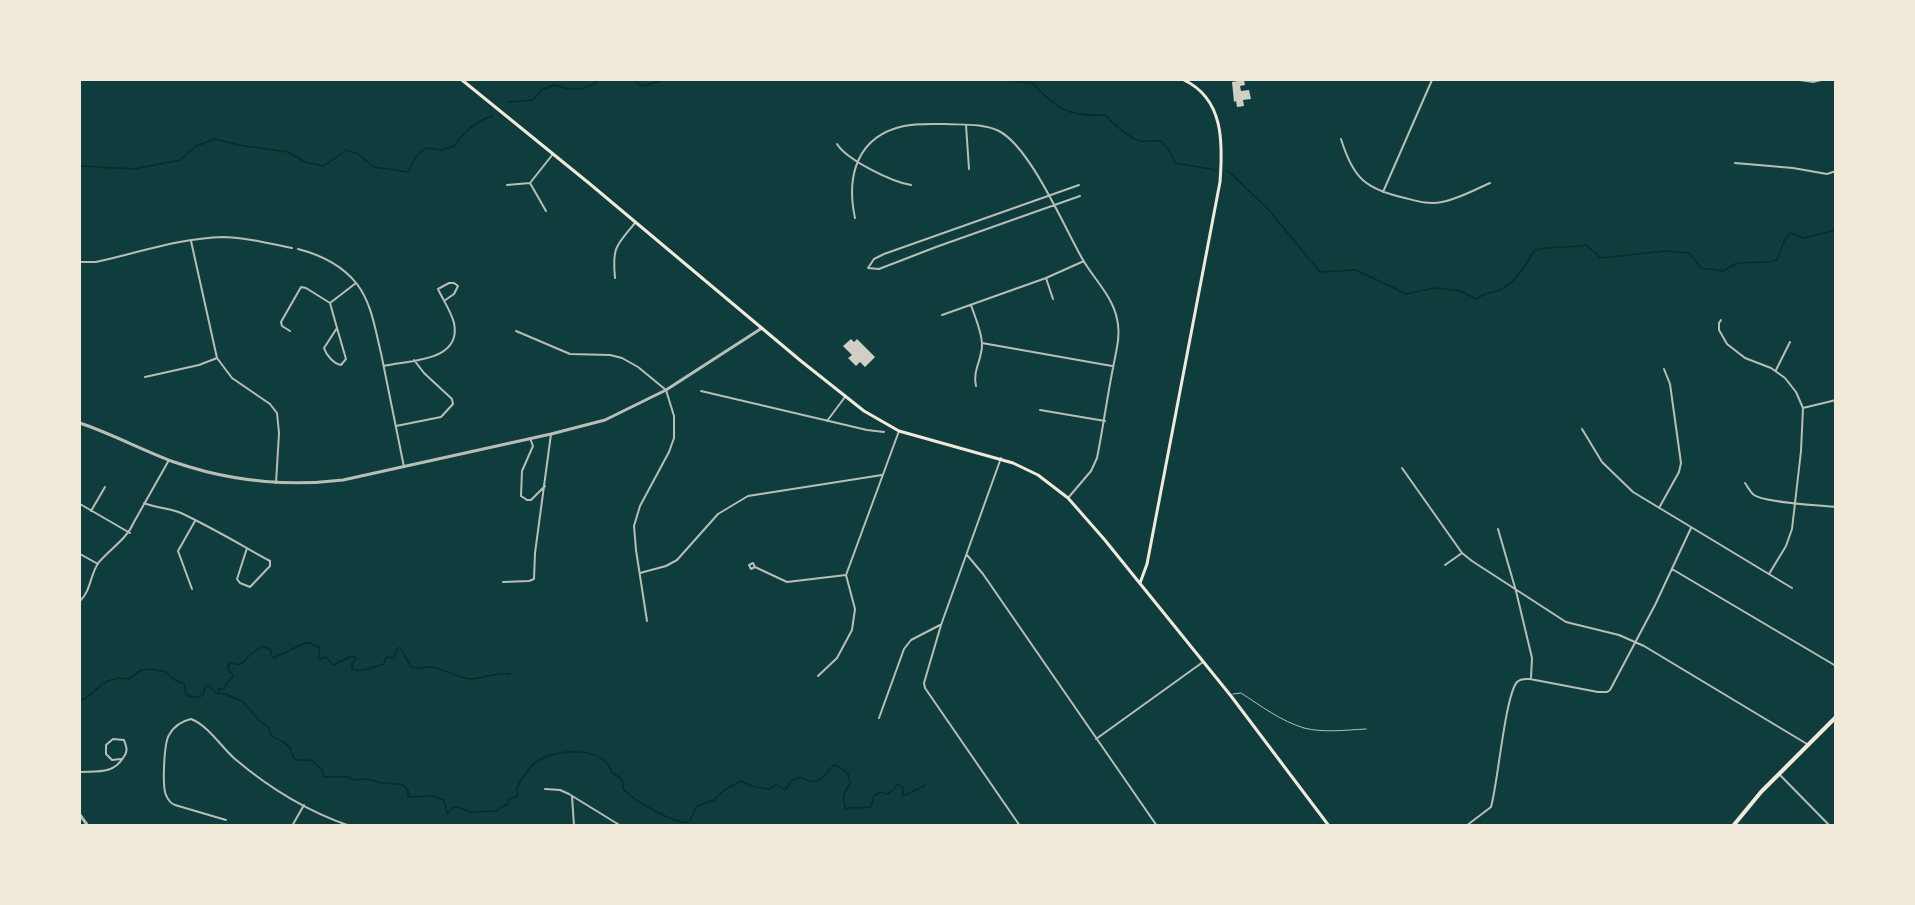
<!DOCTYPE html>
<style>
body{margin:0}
#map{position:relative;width:1915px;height:905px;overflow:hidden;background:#0f3d3e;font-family:Cabin,sans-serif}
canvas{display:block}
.frame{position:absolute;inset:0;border:81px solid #f1e9da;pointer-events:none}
</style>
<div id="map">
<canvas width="1915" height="905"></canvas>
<div class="frame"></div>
</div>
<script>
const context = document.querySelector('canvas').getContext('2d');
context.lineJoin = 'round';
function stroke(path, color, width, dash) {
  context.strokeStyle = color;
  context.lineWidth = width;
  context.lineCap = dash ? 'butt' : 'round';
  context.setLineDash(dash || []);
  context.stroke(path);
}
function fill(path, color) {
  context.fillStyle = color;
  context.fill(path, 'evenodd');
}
stroke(new Path2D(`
 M 633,80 L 642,86 L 665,80
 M 1000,80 L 1033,83 C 1056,109 1069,117 1105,115 C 1113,123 1130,140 1141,141 C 1148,142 1154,140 1161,141 L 1170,152 L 1175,163 L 1216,170
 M 508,102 L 533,100 L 543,89 L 555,85 C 573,91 583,92 599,80
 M 80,166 L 134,169 L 180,160 L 196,146 L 215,139 L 238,145 L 288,152 L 305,162 L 324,166 L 346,150 L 358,154 L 374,167 L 408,172 L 417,155 L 426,148 L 442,150 L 454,146 C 464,132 476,120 493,116
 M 1228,171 L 1267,208 L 1320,272 L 1356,270 L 1406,294 L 1435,288 L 1460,291 L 1477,299 C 1488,290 1488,295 1499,290 C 1516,283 1525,265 1535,250 C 1552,246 1569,248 1586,245 L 1601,258 L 1665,251 L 1689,253 L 1701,268 L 1723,271 L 1737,263 L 1768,262 L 1777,260 L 1785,239 L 1790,233 L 1804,238 L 1836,230
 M 218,693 L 219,689 L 223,689 L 233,675 L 228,669 L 228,665 L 232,663 C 242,667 243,662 249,656 C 253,652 258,650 262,646 L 271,650 L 271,656 L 274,658 L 305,643 L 310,643 L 320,648 L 318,657 L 321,659 L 326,657 L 333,665 L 352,656 L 356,658 L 352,664 L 352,669 C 364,673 373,666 384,664 L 386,657 L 394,658 L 397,649 L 400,647 L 411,667 C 419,669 423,667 430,667 C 445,668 458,679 472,679 C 485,678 497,672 510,674
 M 80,701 C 93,696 99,682 114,679 C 119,677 124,679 129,679 L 141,670 L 152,669 L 166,672 L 173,679 L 184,684 L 186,694 C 193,698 196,699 203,695 L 205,687 L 208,685 L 216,693 L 225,694 L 242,701 L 259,720 L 268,727 L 271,735 C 276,739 280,740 285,743 C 299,752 282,762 311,760 L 322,770 L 324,777 L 348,777 L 355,780 L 367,779 L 382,783 L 397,784 L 403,785 L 408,790 L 408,797 L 432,796 L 444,800 L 447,814 L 452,808 L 457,807 L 470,812 L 497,811 L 501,807 L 508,804 L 509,799 L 518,796 L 517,788 C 522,778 530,765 541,759 C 561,749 605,746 612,773 C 620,777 624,779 623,789 C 633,800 675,825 689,822 L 697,806 L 714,800 L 724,790 L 741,781 L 754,787 L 770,789 L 776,784 L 785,790 L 792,780 L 801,777 C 818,789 823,775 834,765 L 841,768 L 848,774 L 850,784 C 843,792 842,800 846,809 C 855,806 862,809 871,807 L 874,796 L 881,792 L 887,794 L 894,789 L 897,784 L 903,787 L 903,796 L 926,785`), '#0a2a2b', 1.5);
fill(new Path2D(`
 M 1244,80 L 1245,85 L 1240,86 L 1241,91 L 1249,90 L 1251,99 L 1243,100 L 1244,106 L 1237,107 L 1236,101 L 1234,102 L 1232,82 Z
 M 851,339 L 854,342 L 857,339 L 875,357 L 865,367 L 860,362 L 856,366 L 848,358 L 852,355 L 843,346 Z`), '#cfcfc3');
stroke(new Path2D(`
 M 1233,694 L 1241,693 C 1261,706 1281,721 1304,728 C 1323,733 1346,730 1366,729`), '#b8beb3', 1);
stroke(new Path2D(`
 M 1800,80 L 1813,82 L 1821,80
 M 966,125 L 969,169
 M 1341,139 C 1353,178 1365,189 1405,198 C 1417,201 1429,205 1442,202 C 1458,199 1474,190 1490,183
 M 837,144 C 847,160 892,182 911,185
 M 1735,163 L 1793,168 L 1827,174 L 1836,171
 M 530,183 L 546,211
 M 507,185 L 530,183 L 553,154
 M 1079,185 L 884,254 L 874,259 L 868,268 L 879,269 L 936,247 L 1080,196
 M 1383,192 L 1432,80
 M 855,218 C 846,176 857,136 904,126 C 917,123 932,124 945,124 C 962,125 983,123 999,131 C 1031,148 1064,227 1083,260 C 1094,279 1113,297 1117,319 C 1121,336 1116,351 1113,368 C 1107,398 1103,428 1097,458 L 1091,471 L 1068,498
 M 191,241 L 217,358 L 232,378 L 270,404 L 277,413 L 279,433 L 276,483
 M 298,249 C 321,255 342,265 357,284 C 372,304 375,329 381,353 C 389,391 396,429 404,467
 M 80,262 L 96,262 C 137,253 181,238 223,237 C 247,237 269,244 292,248
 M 615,278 C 612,247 616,246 635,223
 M 1046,278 L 1053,299
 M 330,303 L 356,283
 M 971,305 C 975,317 981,330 982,343 C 983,358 972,371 976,386
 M 942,315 L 1046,278 L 1084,261
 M 1721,320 L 1719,323 L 1719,330 L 1727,344 L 1745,358 L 1771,368 L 1785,378 L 1796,392 L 1803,408 L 1801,451 L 1792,529 L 1786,546 L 1769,574
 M 337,328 L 346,359 L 341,365 C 334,364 326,355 324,348 Z
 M 290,331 L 282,326 L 281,322 L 301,287 L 306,288 L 330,303 L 337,328
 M 516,331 L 570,354 L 610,355 L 622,358 L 638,367 L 666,390 L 674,416 L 674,438 L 669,452 L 640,506 L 634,526 L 636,550 L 647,621
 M 982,343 L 1112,366
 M 384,366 C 409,360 462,362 454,323 C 451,311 443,300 438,289 L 449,283 L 454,283 L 458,286 L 454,294 L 444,301
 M 1776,370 L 1790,342
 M 145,377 L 199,365 L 217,358
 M 701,391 L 867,430 L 884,432
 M 1803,408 L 1836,400
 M 1040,410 L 1105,421
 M 827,421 L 845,397
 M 396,426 L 441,417 L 453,404 L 452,399 L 424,373 L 414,360
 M 1582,429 L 1602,462 L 1633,492 L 1792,588
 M 530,438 L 533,446 L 522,471 L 521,496 L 527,500 L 531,500 L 545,486
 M 1001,458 L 941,625 L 924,683 L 925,688 L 1020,826
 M 1402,468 L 1462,553 L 1472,561 L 1566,622 L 1619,635 L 1644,646 L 1807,744
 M 1745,483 C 1748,487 1750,492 1754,495 C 1766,503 1819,505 1836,507
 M 144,503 C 156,508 170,508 181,513 C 211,527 241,545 270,561 L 270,566 L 250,587 L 240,583 L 237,579 L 247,548
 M 80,504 L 130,533
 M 1659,508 L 1679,472 L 1681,463 L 1670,384 L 1664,369
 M 91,511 L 105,487
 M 1498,529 L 1516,591 L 1532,658 L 1531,678
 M 80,554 L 98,564
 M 967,555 L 983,574 L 1157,826
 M 1445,565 L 1462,553
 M 755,567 L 753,563 L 749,565 L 751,569 L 755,567 L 787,582 L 846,575
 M 1672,569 L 1836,666
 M 640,573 L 666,566 L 677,560 L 718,514 L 748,496 L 882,475
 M 503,582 L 529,581 L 534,579 L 535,553 L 551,434
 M 192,589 L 178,551 L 195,521
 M 80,601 C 91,591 90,574 99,562 C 111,548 127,539 134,522 L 169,460
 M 818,676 L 837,658 L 852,630 L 855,609 L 846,575 L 899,431
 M 879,718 L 904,649 L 911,640 L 940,625
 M 1096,739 L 1203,662
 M 80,772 C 98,771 113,774 123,758 C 128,751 127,748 124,740 L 113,739 L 106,745 L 106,754 L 112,760 L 121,759
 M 1779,774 L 1830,826
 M 545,789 L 560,790 L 569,794 L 621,826
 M 572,796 L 574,826
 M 226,820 L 175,805 C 170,803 168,800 166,795 C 162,786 164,743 169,735 C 174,726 182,721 191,719 C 209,726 221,747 235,759 C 268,787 309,812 350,826
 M 292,826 L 304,805
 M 1466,826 L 1491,807 C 1498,783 1505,696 1517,682 C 1521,678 1525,679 1530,679 L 1598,692 L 1607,692 L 1610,690 L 1655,605 L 1691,528`), '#b8beb3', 2);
stroke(new Path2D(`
 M 80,423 C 112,434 142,450 174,462 C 229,481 285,487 343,480 L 551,434 L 605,420 L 666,390 L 762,328
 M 80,815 L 88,826`), '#b8beb3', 3);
stroke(new Path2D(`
 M 462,80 L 590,184 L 801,361 L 864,411 L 899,431 L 1013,463 L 1038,475 L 1068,498 L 1104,539 L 1231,696 L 1329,826
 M 1140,583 L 1147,564 L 1220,182 C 1223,143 1224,99 1184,80`), '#f1e9da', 3);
stroke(new Path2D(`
 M 1733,826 L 1761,792 L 1836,717`), '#f1e9da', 4);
</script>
